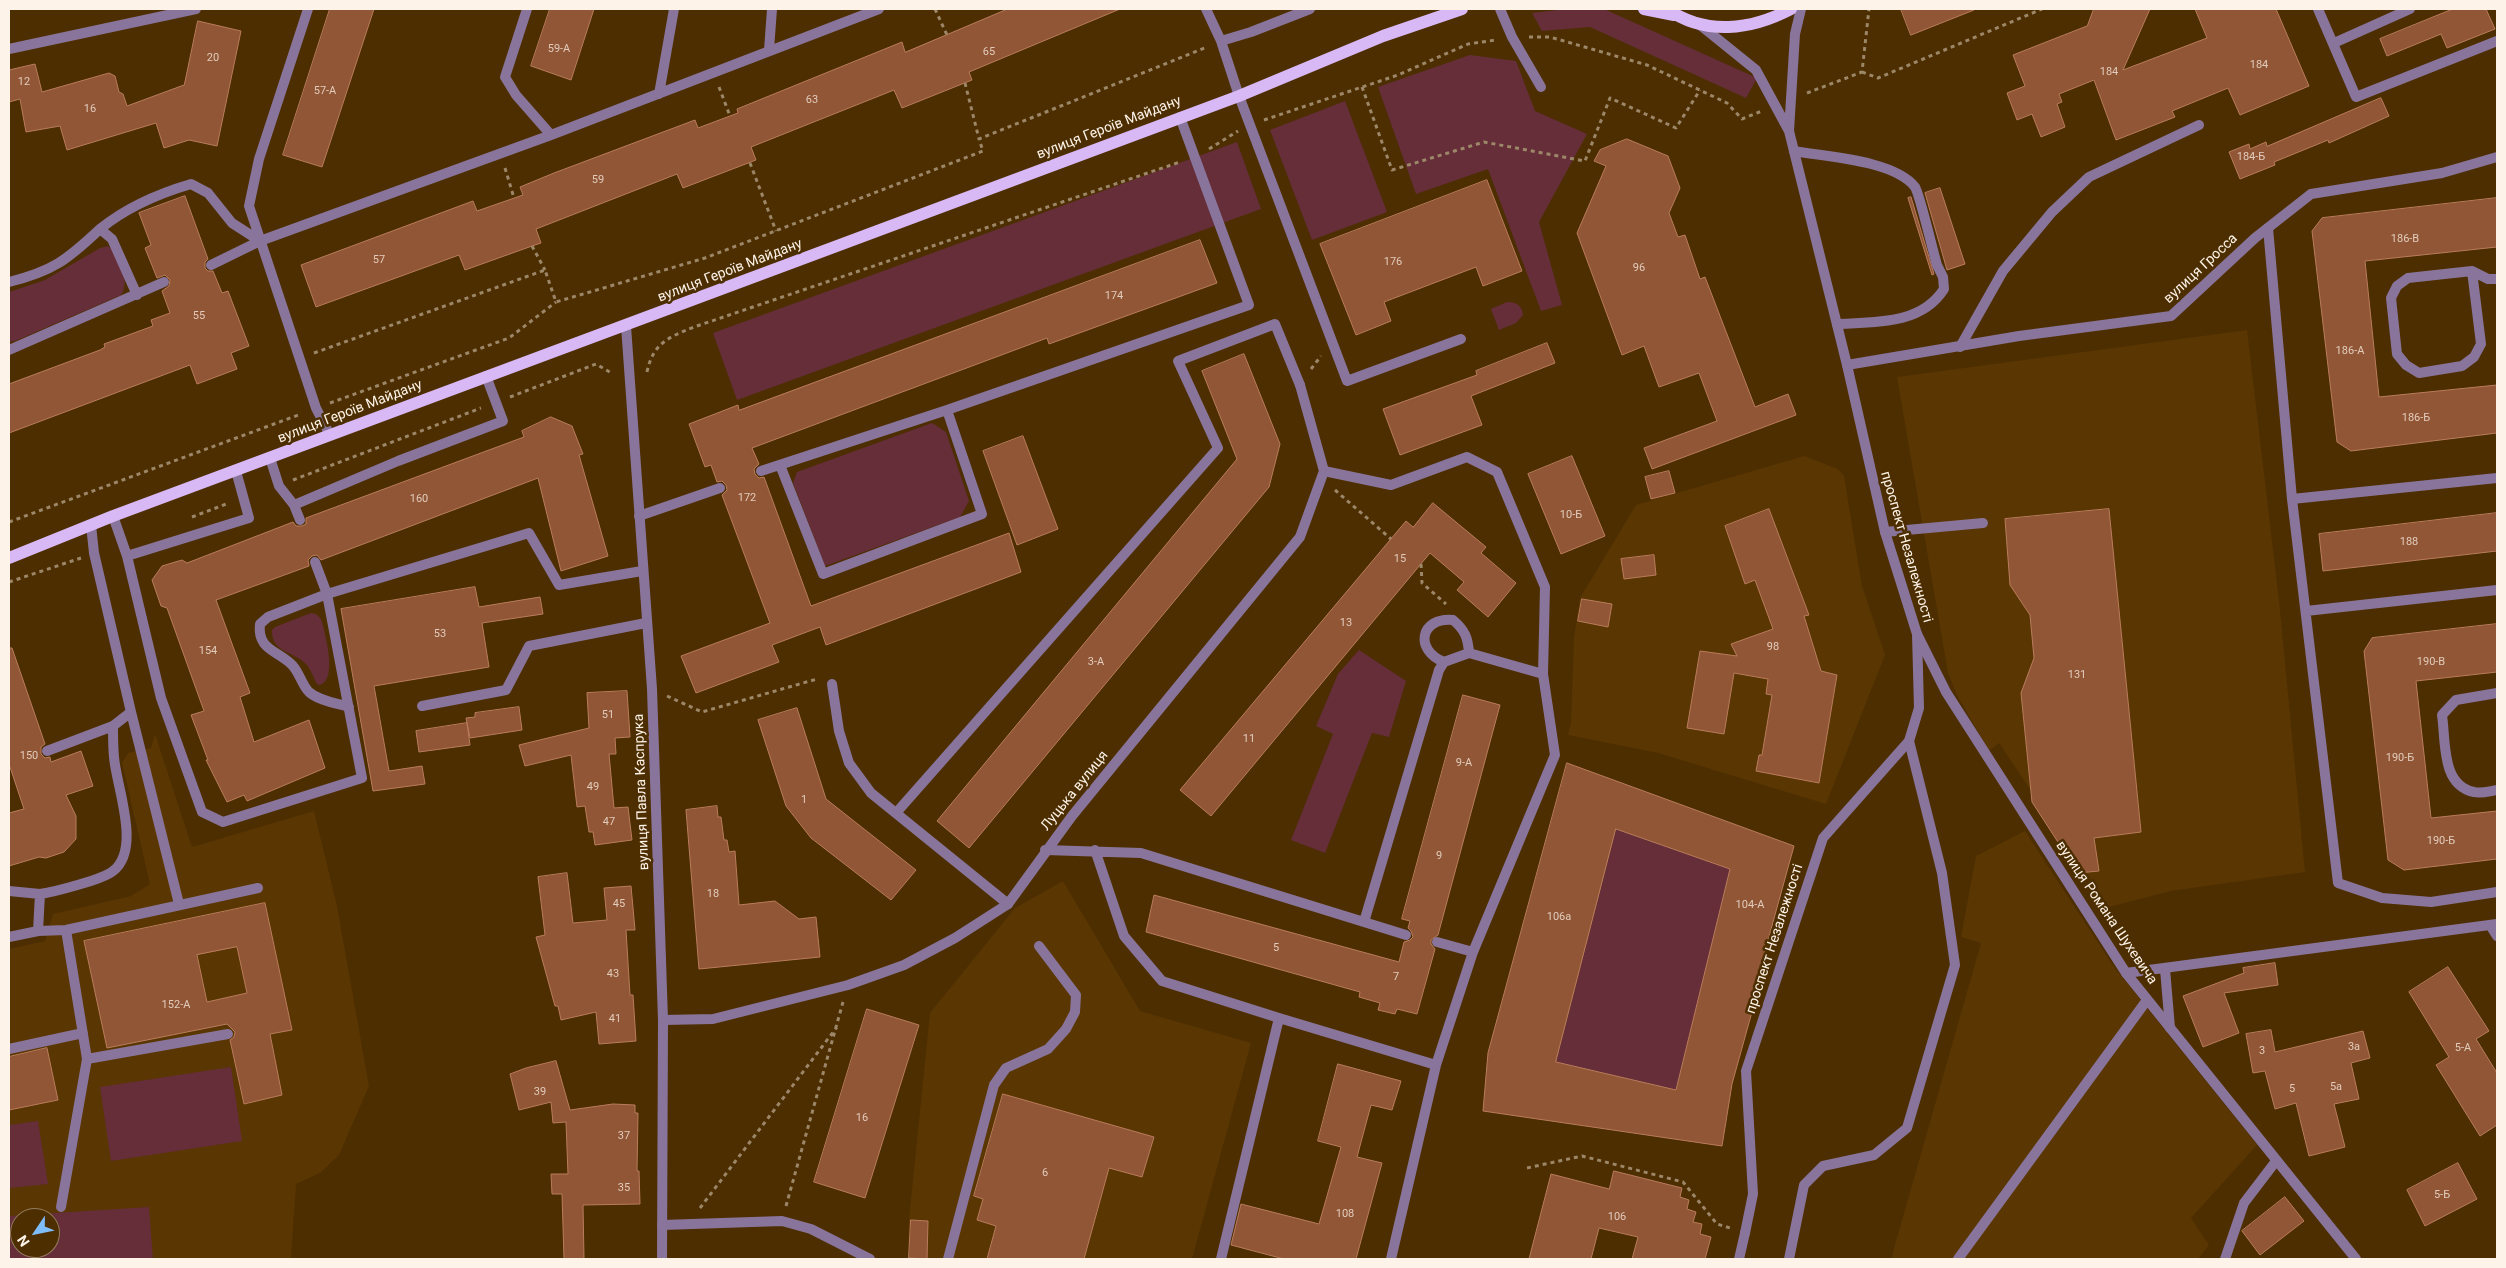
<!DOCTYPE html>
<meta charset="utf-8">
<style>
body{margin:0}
#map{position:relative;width:2506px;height:1268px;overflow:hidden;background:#4d2e01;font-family:Roboto,sans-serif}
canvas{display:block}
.frame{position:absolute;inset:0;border:10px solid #fdf3e8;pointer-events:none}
.north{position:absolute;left:10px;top:1208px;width:50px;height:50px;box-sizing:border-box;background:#4d2e01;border:1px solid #937d5d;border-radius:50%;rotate:236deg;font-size:14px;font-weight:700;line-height:20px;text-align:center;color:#fdf3e8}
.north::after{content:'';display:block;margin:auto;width:18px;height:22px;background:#7fbdfa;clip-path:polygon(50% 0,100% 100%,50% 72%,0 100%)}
</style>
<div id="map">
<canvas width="2506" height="1268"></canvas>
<div class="frame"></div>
<div class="north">N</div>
</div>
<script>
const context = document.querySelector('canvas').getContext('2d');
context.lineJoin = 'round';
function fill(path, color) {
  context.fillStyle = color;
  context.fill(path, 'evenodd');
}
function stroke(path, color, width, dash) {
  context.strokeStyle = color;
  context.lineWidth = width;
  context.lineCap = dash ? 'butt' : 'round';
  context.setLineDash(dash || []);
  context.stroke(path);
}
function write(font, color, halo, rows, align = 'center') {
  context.font = font + ' Roboto,sans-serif';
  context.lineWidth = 5;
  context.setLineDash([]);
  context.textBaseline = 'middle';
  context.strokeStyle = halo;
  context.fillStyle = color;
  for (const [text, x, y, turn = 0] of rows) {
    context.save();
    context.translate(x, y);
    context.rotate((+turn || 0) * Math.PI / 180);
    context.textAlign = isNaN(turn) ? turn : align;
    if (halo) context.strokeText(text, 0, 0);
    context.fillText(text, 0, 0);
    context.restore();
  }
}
fill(new Path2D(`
 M 2247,330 L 2279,600 L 2305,872 L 2171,891 L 2109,907 L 1999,743 L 1989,751 L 1957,695 L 1948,673 L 1897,377 Z
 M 1804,456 L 1838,469 L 1844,476 L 1862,586 L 1885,655 L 1826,804 L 1658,753 L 1568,735 L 1571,722 L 1574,638 L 1580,598 L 1636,505 Z
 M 155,734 L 192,847 L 314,811 L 337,906 L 369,1086 L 339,1155 L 320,1173 L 296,1184 L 291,1259 L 9,1259 L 9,949 L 45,941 L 53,914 L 131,896 L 150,884 L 122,763 L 128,753 L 151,748 ZM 20,1218 L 50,1218 L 50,1248 L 20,1248 Z
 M 2025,831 L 2114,967 L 2257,1145 L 2191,1218 L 2209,1245 L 2198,1259 L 1891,1259 L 1981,943 L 1961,937 L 1976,856 Z
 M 1063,881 L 1140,1011 L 1251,1043 L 1192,1259 L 908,1259 L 909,1219 L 930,1013 L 1015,908 Z`), '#5a3602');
fill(new Path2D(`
 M 1567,9 L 1604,9 L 1757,78 L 1746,98 L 1590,27 L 1542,31 L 1532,13 Z
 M 1470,55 L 1516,61 L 1535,111 L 1587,134 L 1539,222 L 1562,305 L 1541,311 L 1488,169 L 1416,194 L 1378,87 Z
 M 1345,101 L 1387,212 L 1312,240 L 1270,130 Z
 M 1237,142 L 1261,209 L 737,400 L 713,333 Z
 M 108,246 L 112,249 C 118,263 131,280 121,295 L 15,341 L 9,342 L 9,292 L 45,280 L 100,248 Z
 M 1507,302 C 1516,302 1522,305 1523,315 L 1516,323 L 1499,330 L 1491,309 Z
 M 932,423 L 946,432 L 969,501 L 960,517 L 825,566 L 793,483 L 797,472 Z
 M 311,613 L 316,614 L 321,619 C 325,632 338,680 320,685 L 317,684 C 313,677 311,669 305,663 C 292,651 271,652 272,630 L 275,627 Z
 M 1359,650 L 1406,681 L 1389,737 L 1372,733 L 1325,853 L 1291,840 L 1333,734 L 1316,726 L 1338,674 Z
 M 1616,829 L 1730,869 L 1676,1090 L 1556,1062 Z
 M 231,1067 L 242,1141 L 111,1161 L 100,1087 Z
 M 38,1121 L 48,1184 L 9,1188 L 9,1125 Z
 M 149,1207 L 153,1259 L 9,1259 L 9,1216 ZM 20,1218 L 50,1218 L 50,1248 L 20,1248 Z`), '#652e39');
const building = new Path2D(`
 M 330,9 L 374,9 L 322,167 L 283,155 Z
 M 550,9 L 594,9 L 571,80 L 531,66 Z
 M 1008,9 L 1120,9 L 969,72 L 972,80 L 902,108 L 894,90 L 751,147 L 756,160 L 683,188 L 677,174 L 536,229 L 541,243 L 532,246 L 465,270 L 459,255 L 316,307 L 301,265 L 473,201 L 477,211 L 523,195 L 520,187 L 554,173 L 695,120 L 698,128 L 738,113 L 737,109 L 902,42 L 905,52 Z
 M 1901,9 L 1974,9 L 1974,10 L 1911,35 Z
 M 2094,9 L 2150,9 L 2123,70 L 2207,38 L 2195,9 L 2276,9 L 2309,86 L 2240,115 L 2228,88 L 2172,111 L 2175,117 L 2116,140 L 2094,80 L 2059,94 L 2062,102 L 2057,104 L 2065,127 L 2041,137 L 2032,114 L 2017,120 L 2007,93 L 2025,86 L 2013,55 L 2087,26 Z
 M 2453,9 L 2486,9 L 2495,29 L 2447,48 L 2441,34 L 2387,56 L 2380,39 Z
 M 198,21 L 241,31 L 217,146 L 189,140 L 164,148 L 156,123 L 67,150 L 60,126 L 26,132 L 20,99 L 9,102 L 9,70 L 35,64 L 42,92 L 109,73 L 115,76 L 119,92 L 123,94 L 127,106 L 184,85 Z
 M 2381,98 L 2389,116 L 2329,143 L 2328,140 L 2274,162 L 2275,165 L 2240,179 L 2229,152 L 2249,144 L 2250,149 L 2266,142 L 2267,146 Z
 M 1627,139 L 1668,156 L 1680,188 L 1669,213 L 1678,237 L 1685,235 L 1700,279 L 1705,277 L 1755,407 L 1788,394 L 1796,415 L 1652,469 L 1644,448 L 1717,421 L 1699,373 L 1659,387 L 1644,346 L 1622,355 L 1577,233 L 1606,166 L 1594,161 L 1600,150 Z
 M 1487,180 L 1522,271 L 1483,286 L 1476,267 L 1384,302 L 1391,321 L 1356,335 L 1320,244 Z
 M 1940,188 L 1965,264 L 1947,270 L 1925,193 Z
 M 185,196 L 208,259 L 205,262 L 205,268 L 208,271 L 213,271 L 222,293 L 228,291 L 249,346 L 231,353 L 237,369 L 197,384 L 190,365 L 9,433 L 9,384 L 100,350 L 105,347 L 104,344 L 153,326 L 151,320 L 170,313 L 162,291 L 169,286 L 170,280 L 165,275 L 157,278 L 145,248 L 151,245 L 139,213 Z
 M 1911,197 L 1934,274 L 1932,275 L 1908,198 Z
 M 2497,198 L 2497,247 L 2365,261 L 2379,397 L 2497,385 L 2497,433 L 2351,451 L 2337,442 L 2312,231 L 2322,218 Z
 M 1200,240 L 1217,283 L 1049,344 L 1047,338 L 752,448 L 759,464 L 754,469 L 755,474 L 759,478 L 764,477 L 811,606 L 1009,533 L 1021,572 L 826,645 L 820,627 L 772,645 L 779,662 L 696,693 L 681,656 L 770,623 L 722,495 L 727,490 L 726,485 L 722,481 L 717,482 L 711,465 L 705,467 L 689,424 L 738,405 L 739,410 Z
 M 1547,343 L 1555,363 L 1471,396 L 1482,425 L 1400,455 L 1383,409 L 1477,375 L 1476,371 Z
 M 1244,354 L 1280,444 L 1269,487 L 969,848 L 937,821 L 1237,459 L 1202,371 Z
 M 551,417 L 572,426 L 583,454 L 579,455 L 608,556 L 561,571 L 538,478 L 321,560 L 317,555 L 312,556 L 308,560 L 309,566 L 216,600 L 250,693 L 240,697 L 254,742 L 309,720 L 325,768 L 247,801 L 244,795 L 227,802 L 206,760 L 208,760 L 191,715 L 204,711 L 167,608 L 161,606 L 152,580 L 162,566 L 182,560 L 187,563 L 293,522 L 296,526 L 302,526 L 306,524 L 306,518 L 524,437 L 522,431 Z
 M 1023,436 L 1058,529 L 1017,545 L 983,451 Z
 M 1572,456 L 1605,536 L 1561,554 L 1528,474 Z
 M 1669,471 L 1675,493 L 1651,499 L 1645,477 Z
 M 1433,503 L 1486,547 L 1481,553 L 1516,583 L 1488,617 L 1457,590 L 1464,582 L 1430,553 L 1211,816 L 1180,790 L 1406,521 L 1413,527 Z
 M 1769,509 L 1809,615 L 1804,616 L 1821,671 L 1837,675 L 1819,783 L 1756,771 L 1759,755 L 1762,755 L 1772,695 L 1766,694 L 1768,679 L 1734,673 L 1724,734 L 1687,728 L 1700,651 L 1737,656 L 1731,644 L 1773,629 L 1755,580 L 1745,584 L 1725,526 Z
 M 2109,509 L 2141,832 L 2094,838 L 2099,871 L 2078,873 L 2032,802 L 2021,693 L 2034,658 L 2030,615 L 2010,585 L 2005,519 Z
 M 2497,513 L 2497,551 L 2323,571 L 2319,534 Z
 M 1654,555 L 1656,575 L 1624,579 L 1621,559 Z
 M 475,587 L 479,607 L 540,597 L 543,614 L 482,623 L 489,667 L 374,686 L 389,771 L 422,766 L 425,784 L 373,791 L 341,609 Z
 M 1582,599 L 1612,604 L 1608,627 L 1578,621 Z
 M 2497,624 L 2497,672 L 2416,681 L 2431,818 L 2497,811 L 2497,859 L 2404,870 L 2388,860 L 2364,651 L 2372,638 Z
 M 9,648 L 12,648 L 45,744 L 41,747 L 41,754 L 45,758 L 50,757 L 51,762 L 81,751 L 93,786 L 66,795 L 76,816 L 76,839 L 64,852 L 46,858 L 39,857 L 9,866 L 9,813 L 24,809 L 9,764 Z
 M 627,691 L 630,737 L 615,738 L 616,754 L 609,754 L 614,808 L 628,807 L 632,840 L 595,845 L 593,832 L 589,832 L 585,806 L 577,807 L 571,755 L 525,766 L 519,745 L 589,728 L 587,693 Z
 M 1463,695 L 1500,705 L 1438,935 L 1431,940 L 1431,944 L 1435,949 L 1417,1014 L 1397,1009 L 1395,1014 L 1378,1010 L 1380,1003 L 1359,997 L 1360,992 L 1146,932 L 1154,895 L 1399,962 L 1404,942 L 1410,940 L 1413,937 L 1411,931 L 1408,928 L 1410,921 L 1402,919 Z
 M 519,707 L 522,730 L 470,738 L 466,718 L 475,717 L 475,713 Z
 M 797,708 L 826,799 L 916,870 L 891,900 L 811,838 L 786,806 L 758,720 Z
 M 467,723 L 470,745 L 419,752 L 416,731 Z
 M 1567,763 L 1794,846 L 1765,951 L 1760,983 L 1732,1084 L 1722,1146 L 1483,1111 L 1488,1053 ZM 1616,829 L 1730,869 L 1676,1090 L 1556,1062 Z
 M 717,806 L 718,817 L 721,817 L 724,840 L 727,840 L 729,852 L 735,851 L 739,905 L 775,901 L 799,919 L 816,917 L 820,957 L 699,969 L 686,810 Z
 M 567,873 L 573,923 L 607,920 L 604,888 L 631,886 L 635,930 L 626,930 L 630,995 L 633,995 L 636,1041 L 599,1044 L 596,1012 L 561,1020 L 558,1006 L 555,1006 L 536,937 L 545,935 L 538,877 Z
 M 265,903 L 292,1030 L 270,1034 L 282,1095 L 244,1104 L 230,1040 L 234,1037 L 235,1032 L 227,1024 L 107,1048 L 84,941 ZM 237,947 L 247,993 L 207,1002 L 197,955 Z
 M 2275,963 L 2278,985 L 2224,993 L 2239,1033 L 2203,1047 L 2183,996 L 2244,973 L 2243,968 Z
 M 2448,967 L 2489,1031 L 2476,1039 L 2497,1073 L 2497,1125 L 2480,1136 L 2436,1065 L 2449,1057 L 2409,992 Z
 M 867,1009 L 919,1025 L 865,1198 L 814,1182 Z
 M 2271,1030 L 2275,1052 L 2363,1031 L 2370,1058 L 2351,1063 L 2359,1099 L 2334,1104 L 2345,1147 L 2309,1156 L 2296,1103 L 2275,1109 L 2265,1071 L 2253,1073 L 2246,1034 Z
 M 47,1048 L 58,1100 L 9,1110 L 9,1057 Z
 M 556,1061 L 570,1110 L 613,1104 L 635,1105 L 635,1113 L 638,1113 L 637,1171 L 639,1171 L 640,1204 L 583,1205 L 584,1259 L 564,1259 L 562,1194 L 552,1194 L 551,1174 L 568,1174 L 566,1122 L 553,1123 L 551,1102 L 519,1110 L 510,1074 L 526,1068 Z
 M 1338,1064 L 1401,1081 L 1392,1110 L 1371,1105 L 1357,1157 L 1382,1163 L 1356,1259 L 1284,1259 L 1231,1245 L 1241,1204 L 1319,1224 L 1341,1147 L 1318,1141 Z
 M 1003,1094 L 1154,1137 L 1142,1177 L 1109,1168 L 1084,1259 L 987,1259 L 996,1226 L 977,1220 L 983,1199 L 974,1196 Z
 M 2458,1163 L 2477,1199 L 2425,1226 L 2407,1190 Z
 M 1614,1171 L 1682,1188 L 1680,1197 L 1689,1200 L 1687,1209 L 1696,1212 L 1693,1222 L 1702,1224 L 1700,1234 L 1711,1237 L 1705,1259 L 1632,1259 L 1638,1237 L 1599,1228 L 1591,1259 L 1529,1259 L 1551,1174 L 1609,1189 Z
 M 2285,1197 L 2304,1221 L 2260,1255 L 2242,1231 Z
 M 911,1220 L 928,1221 L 927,1259 L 909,1258 Z`);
fill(building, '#905636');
stroke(building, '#b97c5c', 1);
stroke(new Path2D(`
 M 935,9 L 947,35
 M 1529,37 L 1550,37 L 1647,65 L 1727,103 L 1742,119 L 1762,111
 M 1862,72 L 1878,78 L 2042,9
 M 965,83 L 979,139
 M 719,87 L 730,116
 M 1362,87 L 1392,170 L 1484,142 L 1585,161 L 1610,98 L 1676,128 L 1700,90
 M 1807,93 L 1862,72 L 1869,9
 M 1264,120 L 1398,75 L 1468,44 L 1496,40
 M 1209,149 L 1238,131
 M 750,163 L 776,231
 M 505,168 L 514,198
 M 532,246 L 545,270
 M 314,353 L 545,270 L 556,302 L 705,258 L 983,151 L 979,139 L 1207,47
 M 1311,369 L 1321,356
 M 647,372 C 653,343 669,337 694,327 L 1180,162
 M 510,397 L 596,364 L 613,374
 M 330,403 L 509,338 L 556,302
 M 293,480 L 481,408
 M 1335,490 L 1391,539
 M 192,517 L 229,503
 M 9,522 L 301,414
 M 1421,564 L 1422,583 L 1446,604
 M 9,582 L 81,558
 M 667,696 L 702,712 L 817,679
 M 1527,1168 L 1582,1156 L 1683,1182 L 1717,1224 L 1730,1228
 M 786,1206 L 843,1002
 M 700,1208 L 837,1027`), '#9c8769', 3, [4, 4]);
stroke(new Path2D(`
 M 308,9 L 259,159 L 249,206 L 316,408 L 330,435
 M 527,9 L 505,77 L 516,95 L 551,135
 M 1206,9 L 1221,41 L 1239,96 L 1347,381 L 1461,339
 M 1500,9 L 1512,37 L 1541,87
 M 2318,9 L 2356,97 L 2497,41
 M 1221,41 L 1251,32 L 1310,9
 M 2334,43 L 2410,9
 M 769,50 L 772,9
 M 659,94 L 674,9
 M 1794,151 C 1826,157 1894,160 1915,187 C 1920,195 1933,252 1937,265 L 1943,277 L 1944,289 C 1921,325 1875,322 1837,324
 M 2268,228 L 2292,499 L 2338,883 L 2382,898 L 2431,902 L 2497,892
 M 100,229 C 127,207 157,194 191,184 L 208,193 L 232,223 L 260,241
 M 211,265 L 260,241 L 551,135 L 879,9
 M 2472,271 L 2481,344 L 2474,357 L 2462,366 L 2419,373 L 2406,365 L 2397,354 L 2391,298 L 2397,286 L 2408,278 L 2472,271 L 2488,279 L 2497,279
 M 9,282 C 53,271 67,260 100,229 L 112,239 L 137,295
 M 1960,347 L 2003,271 L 2052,212 L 2089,177 L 2199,125
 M 9,350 L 164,282
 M 270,458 L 279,486 L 294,505 L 300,520
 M 780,465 L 823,574 L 982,514 L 947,410
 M 761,471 L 947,410 L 1249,305 L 1180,117
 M 1324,471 L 1391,485 L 1467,457 L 1497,472 L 1545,587 L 1543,674 L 1555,755 L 1473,952 L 1436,1065 L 1391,1259
 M 2292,499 L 2497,478
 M 294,505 L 398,461 L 503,421 L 486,376
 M 113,516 L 127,556 L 161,698 L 202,812 L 223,822 L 362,778 L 327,594 L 315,562
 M 639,516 L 720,488
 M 91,525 L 94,553 L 131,712 L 179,904
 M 1885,532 L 1983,523
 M 127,556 L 249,518 L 236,471
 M 2306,611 L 2497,590
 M 1469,653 L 1543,674
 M 832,684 L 839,731 L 849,763 L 871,793 L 1008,904
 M 2497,693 L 2456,700 L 2442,715 C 2446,742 2441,785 2474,792 C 2481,794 2490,791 2497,790
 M 422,706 L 506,690 L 529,646 L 646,623
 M 349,707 C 336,703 319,701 309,692 C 301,684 299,670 290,663 C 275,650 257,648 260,624 L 268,617 L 327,594 L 529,533 L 559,585 L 642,571
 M 47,751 L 113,726
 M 896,813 L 1218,448 L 1178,361 L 1275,324 L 1300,385
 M 1045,850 L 1141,853 L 1406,935
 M 1095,850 L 1124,936 L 1162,981 L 1279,1018 L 1221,1259
 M 9,891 L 40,894
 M 1364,922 L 1439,670 L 1444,662 L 1469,653 C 1468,638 1465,630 1453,620 C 1420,617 1414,650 1444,662
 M 38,931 L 40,894 C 54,892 104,879 113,871 C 142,849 116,786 114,757 C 113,747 113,736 113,726 L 131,712
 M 9,937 L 38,931 L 66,930 L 258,888
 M 1437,942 L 1473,952
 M 2165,969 L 2170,1028
 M 2126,973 L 2497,924
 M 1279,1018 L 1436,1065
 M 9,1049 L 83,1033
 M 87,1059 L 228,1034
 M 61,1207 L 87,1059 L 66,930
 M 662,1225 L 782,1221 L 811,1229 L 870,1259
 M 948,1259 L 994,1085 L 1006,1068 L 1048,1049 L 1066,1029 L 1075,1012 L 1076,995 L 1039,946
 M 1739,1259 L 1745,1233
 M 1789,1259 L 1804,1185 L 1823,1166 L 1874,1155 L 1907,1128 L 1955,965 L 1942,873 L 1909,741
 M 1958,1259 L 2147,1000
 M 2225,1259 L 2244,1203 L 2276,1161`), '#89759b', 10);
stroke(new Path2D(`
 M 9,49 L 196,9
 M 1847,365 L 2019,336 L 2171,316 L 2255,238 L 2311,194 L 2442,173 L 2497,157
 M 2490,925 L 2497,936
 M 663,1020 L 713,1019 L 848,985 L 904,965 L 955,938 L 1008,904 L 1072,816 L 1300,537 L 1324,471 L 1300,385
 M 1745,1233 L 1753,1194 L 1746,1071 L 1823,838 L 1909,741 L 1919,708 L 1917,634`), '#89759b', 10);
stroke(new Path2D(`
 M 1801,9 L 1795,34 L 1789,131 L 1847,365 L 1885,532 L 1917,634 L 1946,692 L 2126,973 L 2356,1259
 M 1699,24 L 1756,70 L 1789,131
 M 626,326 L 652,689 L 663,1020 L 662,1259`), '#89759b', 10);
stroke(new Path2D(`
 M 1644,9 L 1674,15
 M 1667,9 C 1706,36 1751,30 1791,9
 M 9,558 L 113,516 L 1239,96 L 1383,36 L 1462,9`), '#d8b8f5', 12);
write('11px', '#e2ccbc', null, [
 ["59-А",559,49],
 ["65",989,52],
 ["20",213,58],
 ["184",2259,65],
 ["184",2109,72],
 ["12",24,82],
 ["57-А",325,91],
 ["63",812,100],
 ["16",90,109],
 ["184-Б",2251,157],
 ["59",598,180],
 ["186-В",2405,239],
 ["57",379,260],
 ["176",1393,262],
 ["96",1639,268],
 ["174",1114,296],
 ["55",199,316],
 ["186-А",2350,351],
 ["186-Б",2416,418],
 ["172",747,498],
 ["160",419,499],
 ["10-Б",1571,515],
 ["188",2409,542],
 ["15",1400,559],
 ["13",1346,623],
 ["53",440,634],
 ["98",1773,647],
 ["154",208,651],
 ["3-А",1096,662],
 ["190-В",2431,662],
 ["131",2077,675],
 ["51",608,715],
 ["11",1249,739],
 ["150",29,756],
 ["190-Б",2400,758],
 ["9-А",1464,763],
 ["49",593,787],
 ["1",804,800],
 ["47",609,822],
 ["190-Б",2441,841],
 ["9",1439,856],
 ["18",713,894],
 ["45",619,904],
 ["104-А",1750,905],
 ["106а",1559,917],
 ["5",1276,948],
 ["43",613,974],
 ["7",1396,977],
 ["152-А",176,1005],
 ["41",615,1019],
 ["3а",2354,1047],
 ["5-А",2463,1048],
 ["3",2262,1051],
 ["5а",2336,1087],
 ["5",2292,1089],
 ["39",540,1092],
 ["16",862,1118],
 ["37",624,1136],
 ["6",1045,1173],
 ["35",624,1188],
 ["5-Б",2442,1195],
 ["108",1345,1214],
 ["106",1617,1217]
]);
write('14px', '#fdf3e8', '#4d2e01', [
 ["вулиця Героїв Майдану",1109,128,-21],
 ["вулиця Гросса",2201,269,-43],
 ["вулиця Героїв Майдану",730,271,-21],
 ["вулиця Героїв Майдану",350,412,-21],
 ["проспект Незалежності",1906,547,74],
 ["Луцька вулиця",1075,791,-51],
 ["вулиця Павла Каспрука",642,792,-92],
 ["вулиця Романа Шухевича",2106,913,56],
 ["проспект Незалежності",1775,939,-72]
]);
</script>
